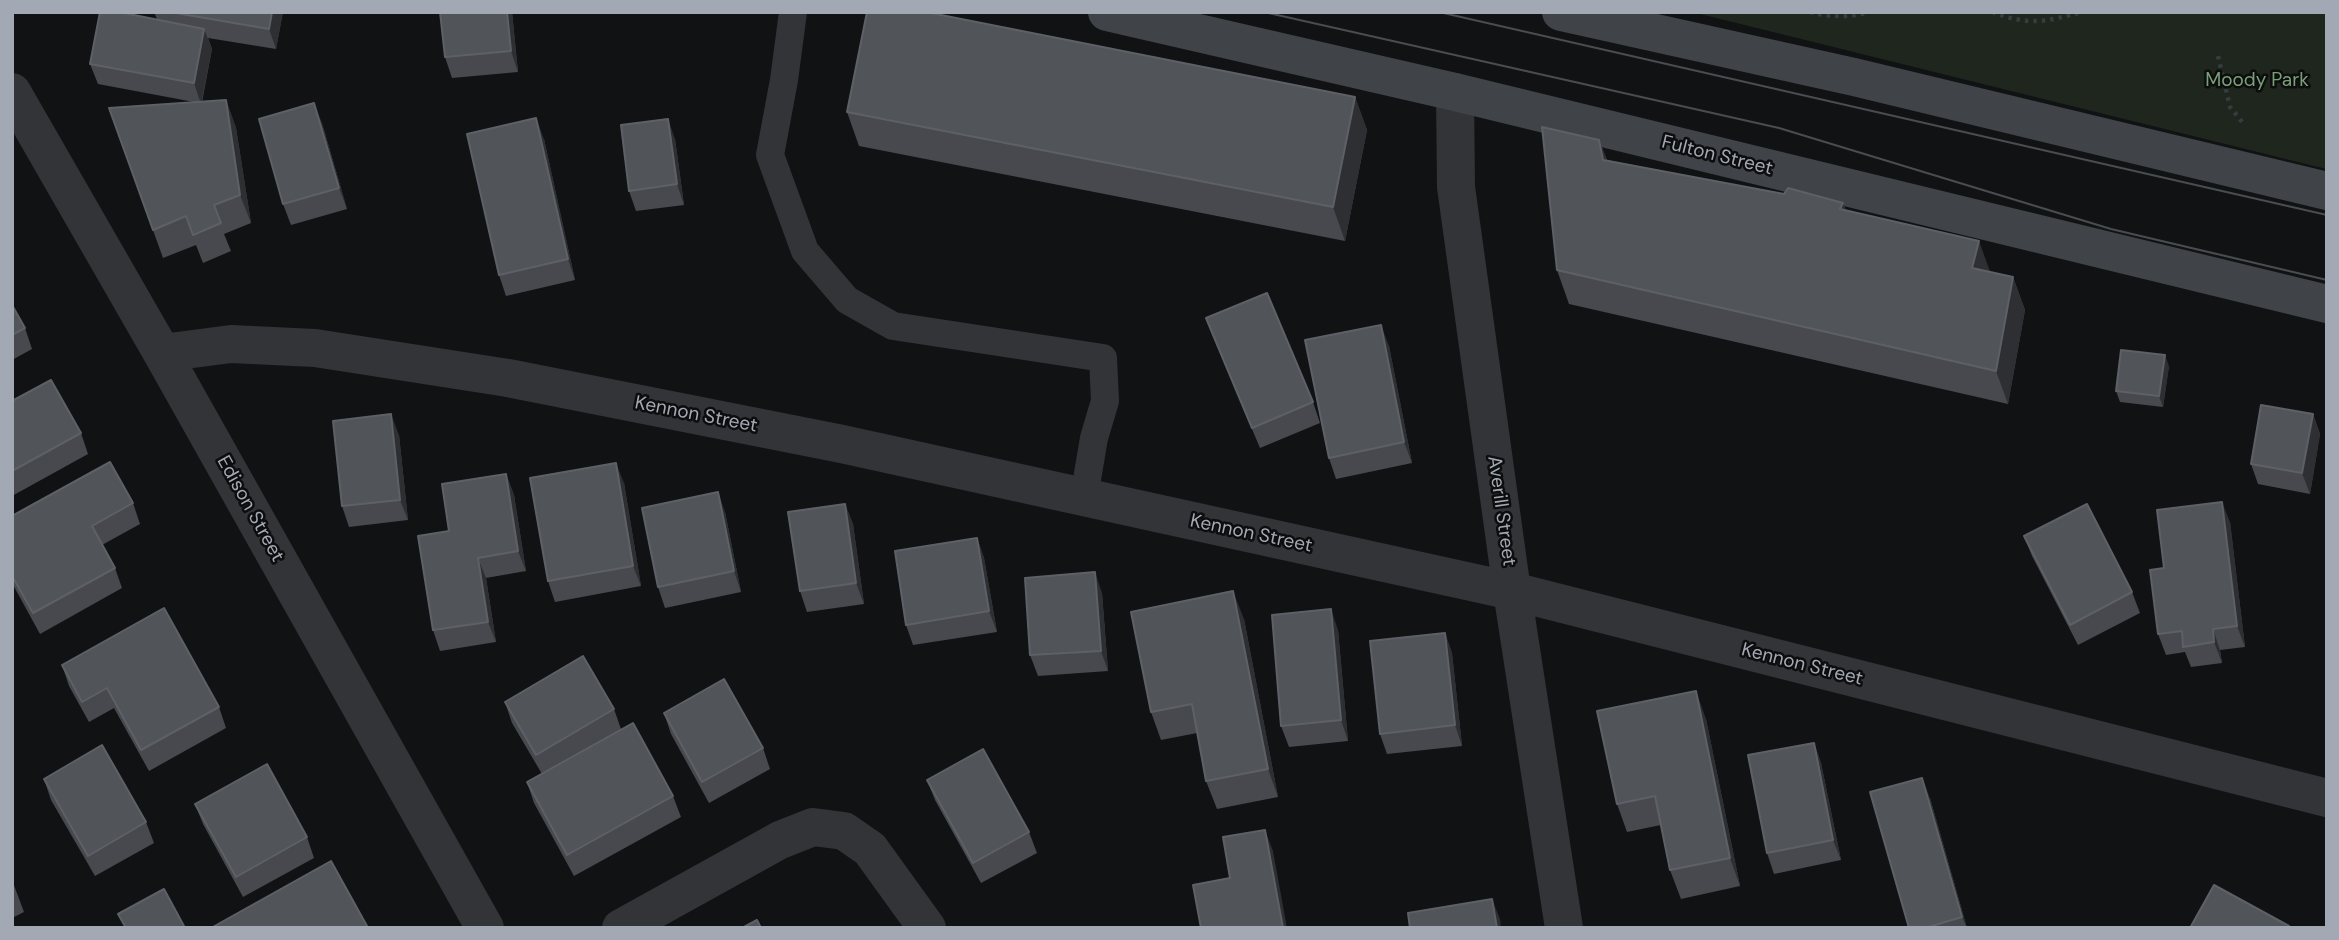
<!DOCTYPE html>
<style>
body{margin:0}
#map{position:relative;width:2339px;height:940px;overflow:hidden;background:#111213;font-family:"DM Sans",sans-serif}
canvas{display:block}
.frame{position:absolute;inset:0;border:14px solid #a2a9b5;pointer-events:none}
</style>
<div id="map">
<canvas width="2339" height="940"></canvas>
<div class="frame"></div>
</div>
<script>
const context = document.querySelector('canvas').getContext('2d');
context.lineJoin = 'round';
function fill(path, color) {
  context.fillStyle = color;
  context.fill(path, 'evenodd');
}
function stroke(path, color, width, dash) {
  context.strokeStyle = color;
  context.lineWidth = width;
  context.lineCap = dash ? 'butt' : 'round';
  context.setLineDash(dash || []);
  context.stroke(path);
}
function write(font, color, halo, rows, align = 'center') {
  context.font = font + ' "DM Sans",sans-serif';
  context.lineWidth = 5;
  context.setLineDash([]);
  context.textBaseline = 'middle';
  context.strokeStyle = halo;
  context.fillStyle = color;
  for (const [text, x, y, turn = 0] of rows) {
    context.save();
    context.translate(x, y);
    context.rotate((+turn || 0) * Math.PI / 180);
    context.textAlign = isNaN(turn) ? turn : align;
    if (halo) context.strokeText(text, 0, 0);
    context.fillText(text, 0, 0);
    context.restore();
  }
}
fill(new Path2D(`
 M 1692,12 L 2327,12 L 2327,169 L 2314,166 Z`), '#1e261e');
stroke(new Path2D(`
 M 1810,12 C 1828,17 1851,18 1869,12
 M 1992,12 C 2030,26 2044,22 2082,12
 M 2218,56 L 2230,107 L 2243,123`), '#383b3f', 4.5, [3.5, 5]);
stroke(new Path2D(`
 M 793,12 L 784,80 L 770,155 L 805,251 L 847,300 L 893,326 L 1103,358 L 1105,401 L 1094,438 L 1084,497`), '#323438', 28);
stroke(new Path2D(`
 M 12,92 L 162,353 L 485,928
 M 1455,92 L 1456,187 L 1512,591 L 1564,928
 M 162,353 L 231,344 L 315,348 L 508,378 L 842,444 L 1512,591 L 2327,798
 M 621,928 L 780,840 L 813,827 L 844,831 L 870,849 L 927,928`), '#323438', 38);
stroke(new Path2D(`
 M 1107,12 L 1455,92 L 2327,304
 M 1561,12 L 1854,77 L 2327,191`), '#404348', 38);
stroke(new Path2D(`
 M 1264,12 L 1779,128 L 2111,229 L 2327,280
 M 1439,12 L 2327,215`), '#494c51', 2);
fill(new Path2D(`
 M 154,12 L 283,12 L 276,49 L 208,38 L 212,49 L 202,102 L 226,100 L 236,128 L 251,223 L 224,234 L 231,251 L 203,263 L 196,245 L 163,258 L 109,108 L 194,102 L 98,84 L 90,64 L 157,19 Z
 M 440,12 L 512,12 L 518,72 L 452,78 L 445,57 Z
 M 1355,97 L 1367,130 L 1345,241 L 859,146 L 847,112 Z
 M 322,123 L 347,209 L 291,225 L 283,204 Z
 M 544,139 L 575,280 L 506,296 L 499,275 Z
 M 675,139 L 684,205 L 636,211 L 629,191 Z
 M 1599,140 L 1607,160 L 1784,194 L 1843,203 L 1846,211 L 1990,272 L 2013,277 L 2025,310 L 2008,404 L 1569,304 L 1557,270 Z
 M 12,305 L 25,328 L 32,349 L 12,360 Z
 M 1206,318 L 1313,402 L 1320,423 L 1260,448 L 1214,339 Z
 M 1389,346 L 1412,463 L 1336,479 L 1329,458 Z
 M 2169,366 L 2163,407 L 2120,402 L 2116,391 Z
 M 12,401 L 81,433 L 88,454 L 12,496 Z
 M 2313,414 L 2320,434 L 2310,494 L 2258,484 L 2251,464 Z
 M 399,435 L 408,520 L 349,527 L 342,506 Z
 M 506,474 L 514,495 L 526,571 L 486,578 L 496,642 L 440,651 L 433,630 L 449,531 Z
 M 624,483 L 641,586 L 555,602 L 548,581 Z
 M 133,503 L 140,524 L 102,545 L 115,568 L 122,588 L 40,634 L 12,583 L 12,516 Z
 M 845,504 L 853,524 L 864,604 L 807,612 L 800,591 Z
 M 725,512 L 741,592 L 665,608 L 658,587 Z
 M 2230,522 L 2245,647 L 2220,650 L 2222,663 L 2191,667 L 2185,652 L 2166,655 L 2158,634 L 2164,568 Z
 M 2024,536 L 2132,592 L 2140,613 L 2078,645 L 2032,556 Z
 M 977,538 L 984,558 L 997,632 L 913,645 L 906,625 Z
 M 1102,593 L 1108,671 L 1038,676 L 1030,655 Z
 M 1244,619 L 1278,797 L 1217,809 L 1206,781 L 1197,733 L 1161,740 L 1151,712 Z
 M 1338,630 L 1348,741 L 1289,747 L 1281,726 Z
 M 1445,633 L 1452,653 L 1462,746 L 1387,754 L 1380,734 Z
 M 62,665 L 219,707 L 226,728 L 149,771 L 114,708 L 89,722 L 69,686 Z
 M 505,702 L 614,709 L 621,729 L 673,796 L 681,817 L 574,876 L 534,803 L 527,782 L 542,774 L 512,723 Z
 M 664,713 L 763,748 L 770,769 L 709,803 L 671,734 Z
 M 1706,719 L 1740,886 L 1681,899 L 1670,870 L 1661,825 L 1627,832 L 1617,804 Z
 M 1814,743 L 1821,763 L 1841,860 L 1774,874 L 1767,853 Z
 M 44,779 L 146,822 L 154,843 L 95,876 L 51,800 Z
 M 927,780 L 1029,832 L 1037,853 L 981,883 L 935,800 Z
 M 1930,798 L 1967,928 L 1909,928 Z
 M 195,804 L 307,837 L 314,858 L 243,897 L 203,824 Z
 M 12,880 L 24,912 L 12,918 Z`), '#47494e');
fill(new Path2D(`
 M 272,12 L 283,12 L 276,49 L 269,29 Z
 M 507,12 L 512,12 L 518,72 L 511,51 Z
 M 204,29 L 212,49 L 201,104 L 194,83 Z
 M 1355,97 L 1367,130 L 1345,241 L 1333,207 Z
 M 226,100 L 236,128 L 251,223 L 240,195 Z
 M 314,103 L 322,123 L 347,209 L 339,188 Z
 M 536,118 L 544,139 L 575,280 L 568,259 Z
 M 668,119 L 675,139 L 684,205 L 677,184 Z
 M 1599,140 L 1612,174 L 1603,160 Z
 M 1843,203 L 1856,236 L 1840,209 Z
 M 1979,241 L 1991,274 L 1972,268 Z
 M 2013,277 L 2025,310 L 2008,404 L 1996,371 Z
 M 1381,325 L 1389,346 L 1412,463 L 1404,442 Z
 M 2165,355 L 2169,366 L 2163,407 L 2159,396 Z
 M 391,414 L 399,435 L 408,520 L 400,500 Z
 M 2313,414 L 2320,434 L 2310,494 L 2302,473 Z
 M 616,463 L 624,483 L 641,586 L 633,566 Z
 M 506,474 L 514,495 L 526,571 L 518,551 Z
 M 718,492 L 725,512 L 741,592 L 734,571 Z
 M 2222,502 L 2230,522 L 2245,647 L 2237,626 Z
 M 845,504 L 853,524 L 864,604 L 856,583 Z
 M 977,538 L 984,558 L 997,632 L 989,611 Z
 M 478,558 L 486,578 L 496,642 L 488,622 Z
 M 1095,572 L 1102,593 L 1108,671 L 1101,651 Z
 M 1233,591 L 1244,619 L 1278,797 L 1268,769 Z
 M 1331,609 L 1338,630 L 1348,741 L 1341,720 Z
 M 2213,629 L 2220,650 L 2222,663 L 2214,642 Z
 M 1445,633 L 1452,653 L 1462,746 L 1455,725 Z
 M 1696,691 L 1706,719 L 1740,886 L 1730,858 Z
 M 1814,743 L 1821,763 L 1841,860 L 1833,840 Z
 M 1922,778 L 1930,798 L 1967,928 L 1962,917 Z
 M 1265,830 L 1273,851 L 1287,928 L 1283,928 Z
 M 1492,899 L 1500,919 L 1501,928 L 1497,928 Z`), '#2d2f32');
const building = new Path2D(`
 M 100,12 L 119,12 L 204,29 L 194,83 L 90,64 Z
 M 170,12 L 272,12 L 269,29 Z
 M 440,12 L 507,12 L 511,51 L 445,57 Z
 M 867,12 L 926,12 L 1355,97 L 1333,207 L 847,112 Z
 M 226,100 L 240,195 L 214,205 L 221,223 L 193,235 L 186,216 L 153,230 L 109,108 Z
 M 314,103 L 339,188 L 283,204 L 259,119 Z
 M 536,118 L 568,259 L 499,275 L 467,134 Z
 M 668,119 L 677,184 L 629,191 L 621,125 Z
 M 1542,127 L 1599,140 L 1603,160 L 1784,194 L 1788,188 L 1843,203 L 1840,209 L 1979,241 L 1972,268 L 2013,277 L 1996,371 L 1557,270 Z
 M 1267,293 L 1313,402 L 1252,428 L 1206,318 Z
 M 12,305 L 25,328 L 12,335 Z
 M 1381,325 L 1404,442 L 1329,458 L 1305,340 Z
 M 2121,350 L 2165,355 L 2159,396 L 2116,391 Z
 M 51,380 L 81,433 L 12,471 L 12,401 Z
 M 2261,405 L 2313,414 L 2302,473 L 2251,464 Z
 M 391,414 L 400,500 L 342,506 L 333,421 Z
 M 110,462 L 133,503 L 92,526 L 115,568 L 33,613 L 12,576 L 12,516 Z
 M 616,463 L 633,566 L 548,581 L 530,478 Z
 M 506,474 L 518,551 L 478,558 L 488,622 L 433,630 L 418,536 L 449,531 L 442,484 Z
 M 718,492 L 734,571 L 658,587 L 642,508 Z
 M 2222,502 L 2237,626 L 2213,629 L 2214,642 L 2183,647 L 2182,631 L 2158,634 L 2150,570 L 2164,568 L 2157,510 Z
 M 845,504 L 856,583 L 800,591 L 788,512 Z
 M 2087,504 L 2132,592 L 2070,625 L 2024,536 Z
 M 977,538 L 989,611 L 906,625 L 895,551 Z
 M 1095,572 L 1101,651 L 1030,655 L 1025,578 Z
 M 1233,591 L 1268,769 L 1206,781 L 1192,704 L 1151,712 L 1131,612 Z
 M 164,608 L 219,707 L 141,750 L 107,688 L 82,702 L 62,665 Z
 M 1331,609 L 1341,720 L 1281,726 L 1272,615 Z
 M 1445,633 L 1455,725 L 1380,734 L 1370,641 Z
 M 583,656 L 614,709 L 536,755 L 505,702 Z
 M 724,679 L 763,748 L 702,782 L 664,713 Z
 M 1696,691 L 1730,858 L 1670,870 L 1655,796 L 1617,804 L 1597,711 Z
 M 633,723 L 673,796 L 567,855 L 527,782 Z
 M 1814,743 L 1833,840 L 1767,853 L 1748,755 Z
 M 102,745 L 146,822 L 88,856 L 44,779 Z
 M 983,749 L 1029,832 L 973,863 L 927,780 Z
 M 267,764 L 307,837 L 236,877 L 195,804 Z
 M 1922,778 L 1962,917 L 1925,928 L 1909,928 L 1870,792 Z
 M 1265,830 L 1283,928 L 1201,928 L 1193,885 L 1230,878 L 1223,837 Z
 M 331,861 L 367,926 L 363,928 L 211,928 Z
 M 2214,885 L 2289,926 L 2288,928 L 2190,928 Z
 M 164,889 L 185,928 L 126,928 L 118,914 Z
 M 1492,899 L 1497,928 L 1410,928 L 1408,913 Z
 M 757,920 L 761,928 L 742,928 Z`);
fill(building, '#515459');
stroke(building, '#5d6167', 2);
write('19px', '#79a178', '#0d0d0e', [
 ["Moody Park",2257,81]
]);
write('19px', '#a2a9b5', '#0d0d0e', [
 ["Fulton Street",1717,156,14],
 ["Kennon Street",696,415,11],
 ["Edison Street",250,509,61],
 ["Averill Street",1501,511,82],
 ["Kennon Street",1251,534,12],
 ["Kennon Street",1802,665,14]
]);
</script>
